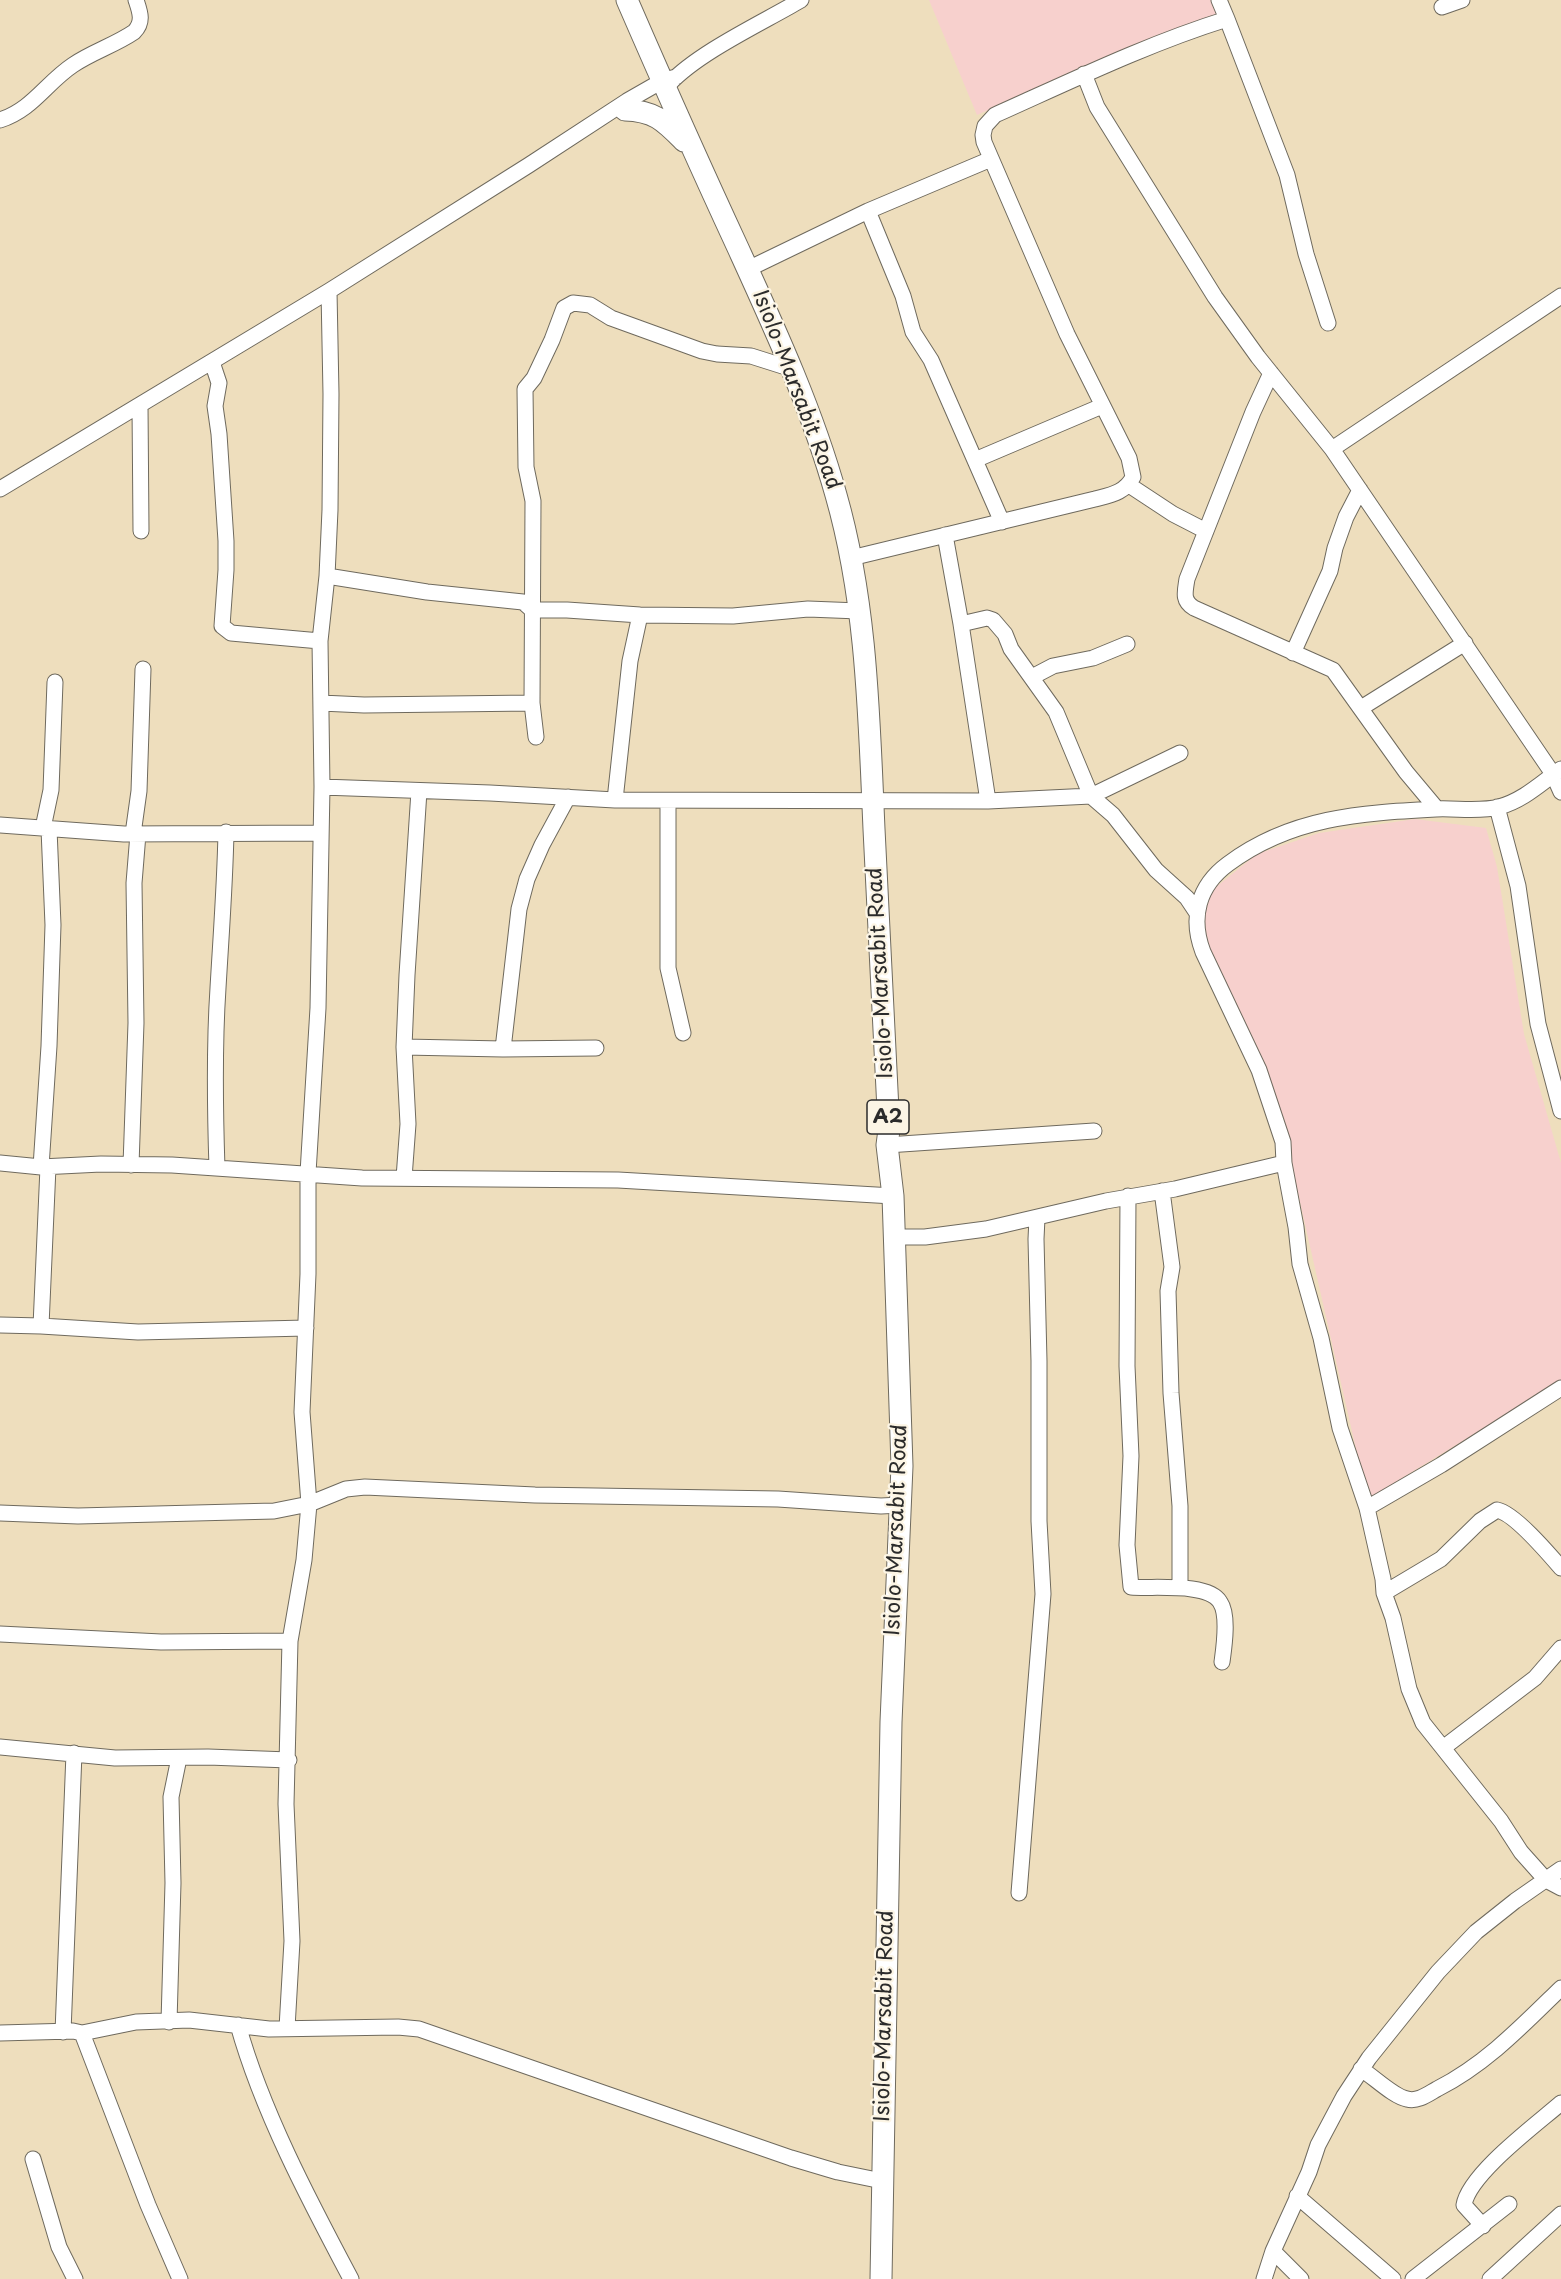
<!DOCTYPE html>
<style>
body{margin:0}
canvas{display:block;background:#eedebd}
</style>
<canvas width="1561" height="2279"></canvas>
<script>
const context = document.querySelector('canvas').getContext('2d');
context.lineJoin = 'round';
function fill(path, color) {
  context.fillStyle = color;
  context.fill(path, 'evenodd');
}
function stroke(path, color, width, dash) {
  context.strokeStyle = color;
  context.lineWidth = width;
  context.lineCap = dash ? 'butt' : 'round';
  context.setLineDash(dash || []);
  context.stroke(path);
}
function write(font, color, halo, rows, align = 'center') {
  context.font = font + ' "Playpen Sans",sans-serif';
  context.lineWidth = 4.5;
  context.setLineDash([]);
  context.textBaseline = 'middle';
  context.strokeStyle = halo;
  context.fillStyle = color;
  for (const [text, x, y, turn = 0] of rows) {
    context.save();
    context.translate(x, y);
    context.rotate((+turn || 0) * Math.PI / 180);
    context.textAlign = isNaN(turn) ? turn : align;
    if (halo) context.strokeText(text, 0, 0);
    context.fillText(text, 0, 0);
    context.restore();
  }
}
fill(new Path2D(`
 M 929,0 L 1214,0 L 1219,13 L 1042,86 L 977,115 Z
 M 1415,819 L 1486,828 L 1497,867 L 1524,1034 L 1561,1163 L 1561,1381 L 1371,1497 L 1363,1480 L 1280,1114 L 1192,914 L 1216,887 L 1257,854 L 1319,833 Z`), '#f7d0cd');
const minor = new Path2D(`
 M 1442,7 L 1462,0
 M 1227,19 L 1287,175 L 1306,254 L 1328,323
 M 1084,74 L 1097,107 L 1215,297 L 1258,357 L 1332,449 L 1553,774 L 1561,792
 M 669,84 C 699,52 762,23 801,0
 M 0,120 C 32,110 46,83 73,65 C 92,52 115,45 134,32 C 144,22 140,12 136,0
 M 868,211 L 903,296 L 913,332 L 931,360 L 1002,522
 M 748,269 L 868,211 L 991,159
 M 212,362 L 219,383 L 215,406 L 219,434 L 226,541 L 226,570 L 222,626 L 231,633 L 320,641
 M 1271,373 L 1253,412 L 1187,579 C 1185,592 1182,601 1194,608 L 1333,670 L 1406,772 L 1437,809
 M 140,405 L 141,531
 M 1332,449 L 1561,296
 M 975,460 L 1102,406
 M 1129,485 L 1173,514 L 1206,531
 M 0,489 L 329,291 L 529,165 L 627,101 L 662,81 L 676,77
 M 945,535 L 961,624 L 988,801
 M 851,558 L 1095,499 C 1110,495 1125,493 1133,477 L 1129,458 L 1067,334 L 984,142 L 983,135 L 985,126 L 995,115 C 1071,81 1147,44 1227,19 L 1219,0
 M 327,576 L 427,592 L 523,602 L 532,610 L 567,610 L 640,615 L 733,616 L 808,609 L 859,611
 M 961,624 L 987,618 L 993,620 L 1005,634 L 1011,649 L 1056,712 L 1091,796 L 1113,815 L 1156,870 L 1187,898 L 1197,913
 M 1293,653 L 1330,571 L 1335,548 L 1346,517 L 1360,490
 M 1032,677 L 1053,666 L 1093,658 L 1127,644
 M 321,703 L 364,705 L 532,703
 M 1361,708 L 1465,643
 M 536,737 L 532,703 L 533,501 L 526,467 L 525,389 L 534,378 L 552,340 L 564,308 L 573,303 L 590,305 L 611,318 L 702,351 L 717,354 L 751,356 L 792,369
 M 1561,769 C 1541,783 1524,800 1499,807 C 1480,812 1456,808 1436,809 C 1360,813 1291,817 1228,864 C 1198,886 1190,918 1203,952 L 1259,1070 L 1283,1142 L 1284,1163 L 1296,1227 L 1300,1264 L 1321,1338 L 1340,1428 L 1367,1508 L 1383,1579 L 1384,1593 L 1393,1618 L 1409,1689 L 1423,1723 L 1501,1821 L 1521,1852 L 1546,1880 L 1561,1888
 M 322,787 L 490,793 L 615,800 L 988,801 L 1091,796 L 1180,753
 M 615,800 L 630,661 L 640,615
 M 668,801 L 668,968 L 683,1033
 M 1497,807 L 1518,886 L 1538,1024 L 1561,1111
 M 0,825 L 124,834 L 321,833
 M 43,828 L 51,790 L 55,682
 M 133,834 L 139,791 L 143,669
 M 404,1047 L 503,1049 L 596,1048
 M 503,1049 L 519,909 L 527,879 L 542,845 L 568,797
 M 887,1145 L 1094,1131
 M 0,1163 L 41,1167 L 101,1164 L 172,1165 L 362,1178 L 618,1180 L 893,1196
 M 131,1165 L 136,1023 L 134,883 L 138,834
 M 41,1167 L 49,1046 L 53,925 L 49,829
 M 217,1168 C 215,1108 214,1048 218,988 C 221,936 225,884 226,832
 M 404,1178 L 408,1124 L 404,1047 L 407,975 L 419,791
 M 1162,1191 L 1172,1267 L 1168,1291 L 1171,1393 L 1180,1506 L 1180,1587
 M 1128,1196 L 1127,1366 L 1131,1456 L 1127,1545 L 1131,1587 C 1152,1589 1208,1582 1220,1602 C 1229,1615 1224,1647 1222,1662
 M 895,1237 L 925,1237 L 986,1229 L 1106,1201 L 1175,1189 L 1284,1163
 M 0,1325 L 41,1326 L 138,1332 L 306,1328
 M 41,1326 L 48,1167
 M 1367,1508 L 1441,1465 L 1561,1388
 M 0,1513 L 78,1516 L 274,1511 L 309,1504 L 346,1489 L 365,1487 L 535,1495 L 778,1499 L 881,1506 L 900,1505
 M 1384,1593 L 1441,1559 L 1480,1521 L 1497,1510 C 1514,1513 1549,1554 1561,1568
 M 0,1634 L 161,1642 L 290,1641
 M 0,1747 L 115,1758 L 208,1757 L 289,1760
 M 1443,1748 L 1535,1678 L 1561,1648
 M 1019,1893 L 1043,1594 L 1039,1521 L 1039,1361 L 1036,1239 L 1037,1218
 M 169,2022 L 173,1883 L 171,1797 L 179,1758
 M 238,2025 C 262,2111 309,2200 351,2279
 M 287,2028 L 292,1941 L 286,1804 L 290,1641 L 304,1560 L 309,1504 L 302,1412 L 308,1274 L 308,1173 L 318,1008 L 322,787 L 320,641 L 327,576 L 330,510 L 331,394 L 329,291
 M 63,2032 L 74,1753
 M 0,2033 L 73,2031 L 82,2033 L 136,2022 L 189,2020 L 269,2029 L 398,2027 L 419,2029 L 791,2158 L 838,2172 L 882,2181
 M 82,2033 L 148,2205 L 180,2279
 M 1361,2069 C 1374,2077 1394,2097 1407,2099 C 1418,2102 1428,2094 1437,2089 C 1486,2064 1522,2026 1561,1988
 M 33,2159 L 59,2247 L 75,2279
 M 1297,2196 L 1393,2279
 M 1483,2226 L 1464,2205 C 1469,2174 1537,2124 1561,2103
 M 1273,2251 L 1301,2279
 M 1264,2279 L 1273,2251 L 1309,2172 L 1318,2145 L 1344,2096 L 1369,2058 L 1438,1972 L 1476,1932 L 1515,1901 L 1561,1869
 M 1413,2279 L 1509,2204
 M 1490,2279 L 1561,2214`);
const highway = new Path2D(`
 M 627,0 C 663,83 700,166 738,248 C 775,329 812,409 836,495 C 867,603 869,717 874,829 C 879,929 884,1029 889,1130 L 887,1145 L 893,1196 L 902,1466 L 891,1722 L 881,2279
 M 625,110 C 655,111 664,121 684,141`);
stroke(minor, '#6f6a5e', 17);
stroke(highway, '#6f6a5e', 23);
stroke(minor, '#fff', 15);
stroke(highway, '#fff', 21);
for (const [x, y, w] of [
 [888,1117,42]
]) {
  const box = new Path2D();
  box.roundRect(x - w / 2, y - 17, w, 34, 4.5);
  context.fillStyle = '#fcf5e5';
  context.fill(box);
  stroke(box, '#2b2b2b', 1.5);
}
write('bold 20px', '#2b2b2b', null, [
 ["A2",888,1117]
]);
write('21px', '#2b2b2b', '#fcf5e5', [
 ["Isiolo-Marsabit Road",796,390,69],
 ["Isiolo-Marsabit Road",881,973,-93],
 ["Isiolo-Marsabit Road",897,1530,-88],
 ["Isiolo-Marsabit Road",885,2016,-89]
]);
</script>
